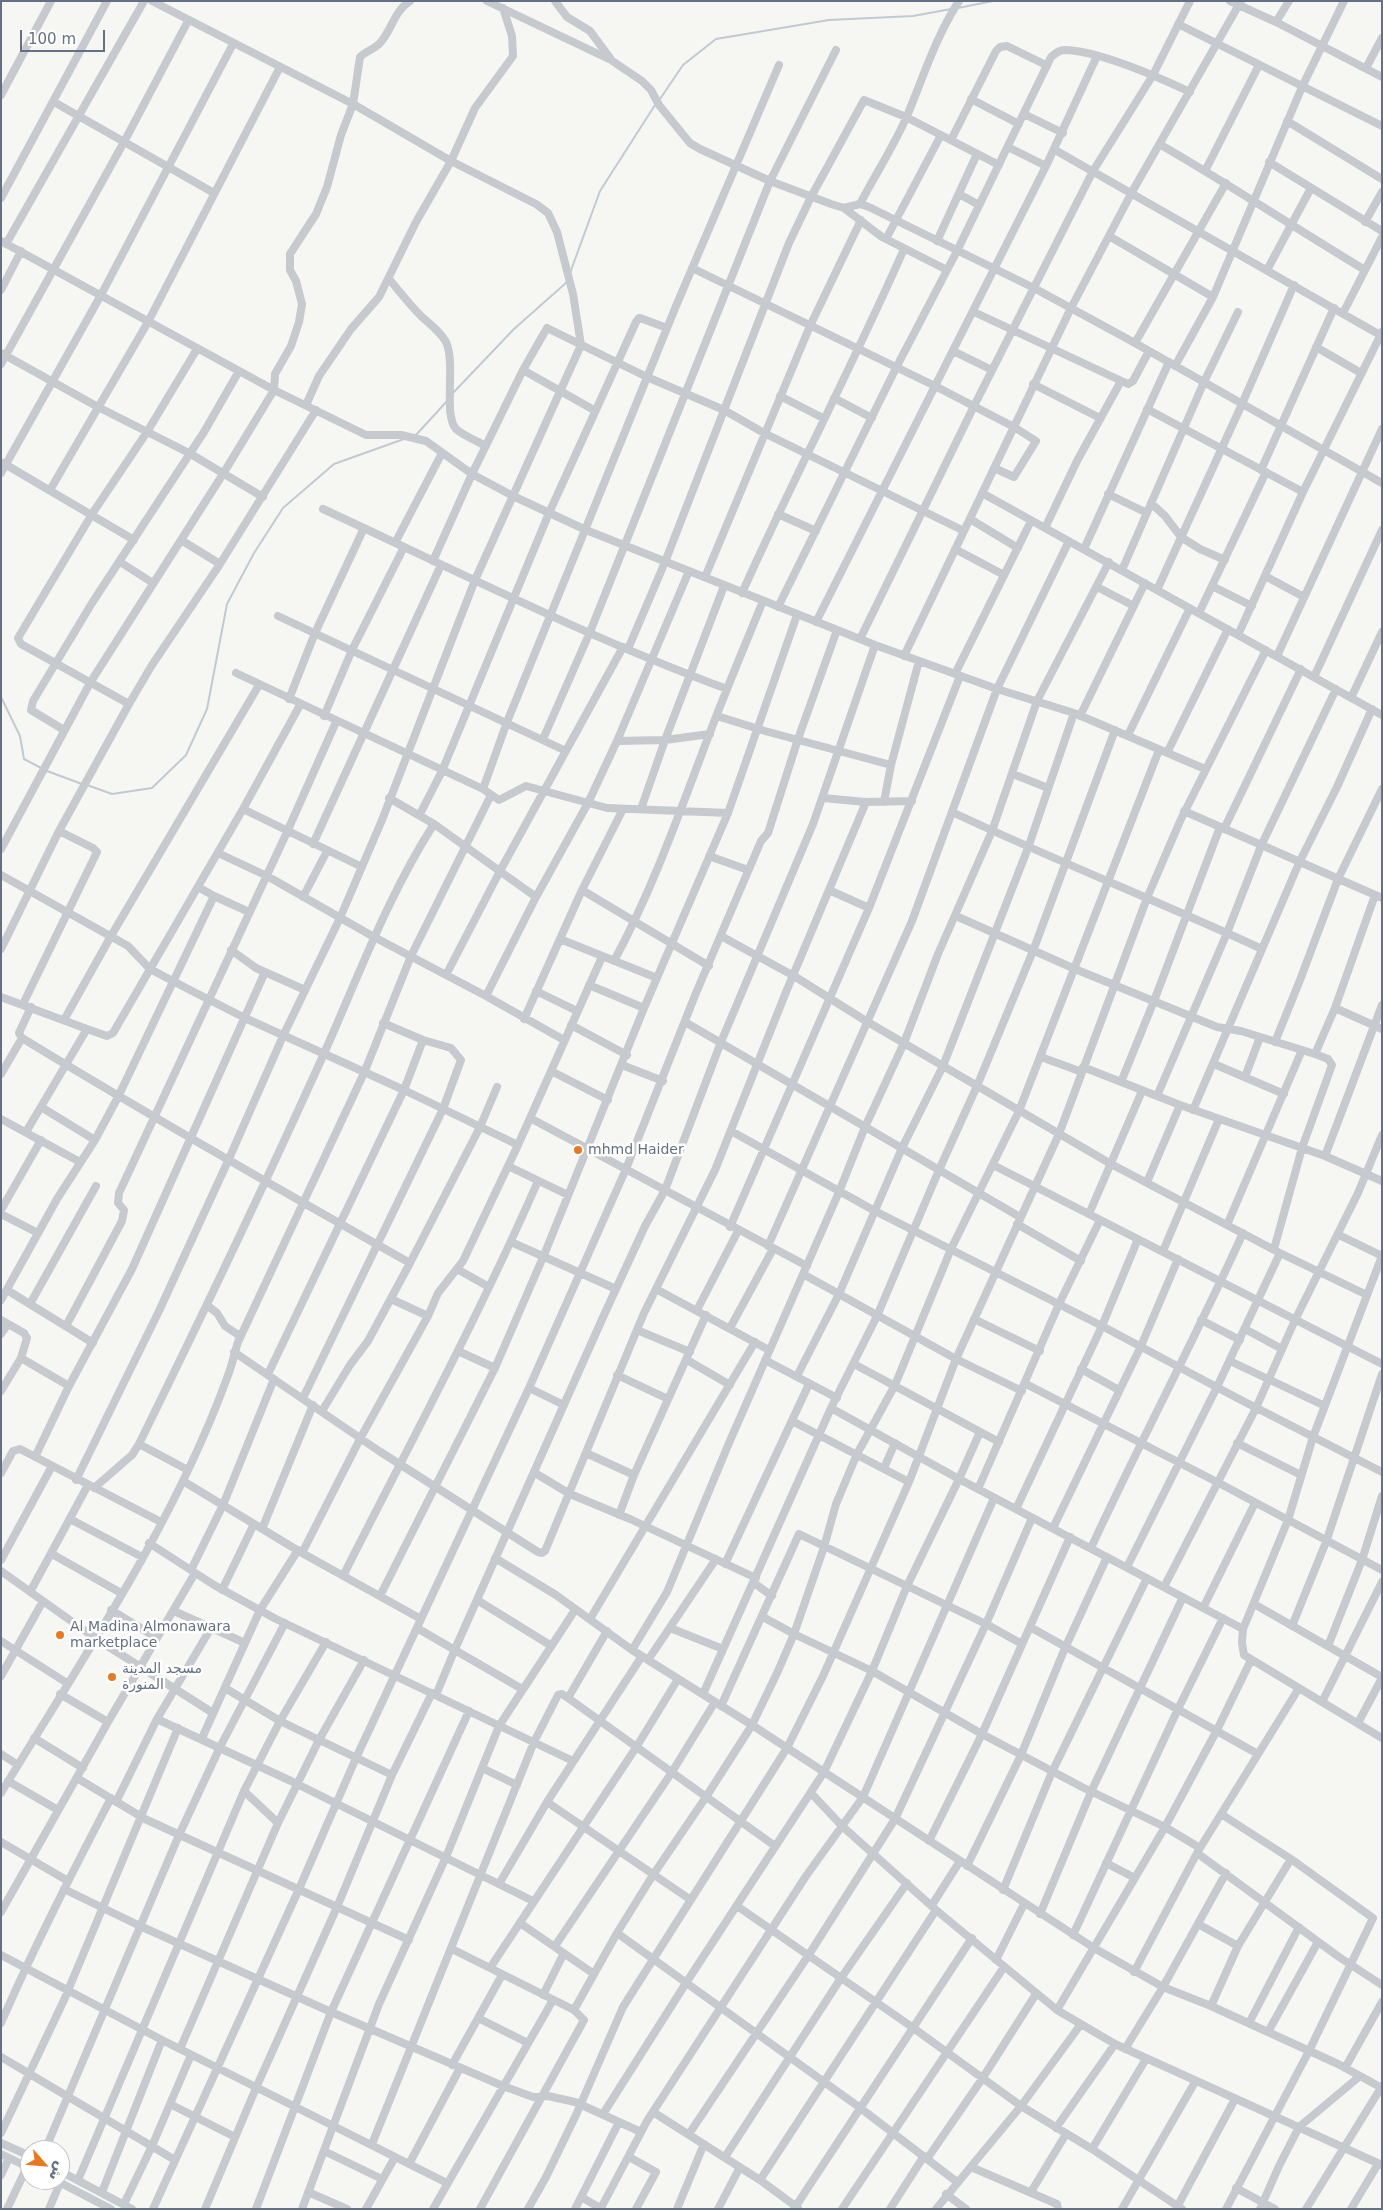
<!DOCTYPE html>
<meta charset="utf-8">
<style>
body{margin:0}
#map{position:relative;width:1383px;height:2210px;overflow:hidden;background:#f6f7f3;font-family:"DejaVu Sans",Cairo,sans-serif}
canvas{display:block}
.frame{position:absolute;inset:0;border:2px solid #647085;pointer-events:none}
.north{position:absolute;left:20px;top:2140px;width:50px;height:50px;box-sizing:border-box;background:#fff;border:1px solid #c1c6ce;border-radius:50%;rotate:117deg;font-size:14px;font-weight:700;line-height:20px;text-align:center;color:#647085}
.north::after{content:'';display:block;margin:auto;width:18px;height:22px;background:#eb771e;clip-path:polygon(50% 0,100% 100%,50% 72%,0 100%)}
.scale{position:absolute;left:20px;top:30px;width:85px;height:22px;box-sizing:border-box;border:2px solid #647085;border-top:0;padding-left:6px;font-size:15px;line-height:18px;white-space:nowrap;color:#647085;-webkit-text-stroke:4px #fff;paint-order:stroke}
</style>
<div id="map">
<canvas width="1383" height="2210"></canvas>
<div class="frame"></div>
<div class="north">ش</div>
<div class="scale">100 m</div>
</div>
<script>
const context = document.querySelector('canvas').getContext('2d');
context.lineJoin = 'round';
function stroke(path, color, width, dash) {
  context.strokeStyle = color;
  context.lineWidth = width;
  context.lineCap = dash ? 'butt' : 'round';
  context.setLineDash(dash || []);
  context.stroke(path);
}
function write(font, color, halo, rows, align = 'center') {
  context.font = font + ' "DejaVu Sans",Cairo,sans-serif';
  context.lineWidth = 5;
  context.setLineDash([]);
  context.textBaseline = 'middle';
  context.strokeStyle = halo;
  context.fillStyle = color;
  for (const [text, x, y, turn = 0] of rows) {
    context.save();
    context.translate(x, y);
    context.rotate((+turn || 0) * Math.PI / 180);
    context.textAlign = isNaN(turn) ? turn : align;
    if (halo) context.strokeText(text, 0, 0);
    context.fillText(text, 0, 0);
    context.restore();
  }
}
stroke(new Path2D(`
 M 958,8 L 993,1
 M 660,99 L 683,65 L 716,39 L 829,20 L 913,16 L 951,9
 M 570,273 L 600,191 L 655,105
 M 452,394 L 514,329 L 567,282
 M 416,435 L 448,400
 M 1,697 L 20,736 L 24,759 L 43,769
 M 47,771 L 82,784
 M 87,785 L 112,794 L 152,788 L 186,755 L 207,709 L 227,604 L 254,553 L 283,508 L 334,464 L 404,439`), '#c2cad1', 2);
stroke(new Path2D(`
 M 487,1 L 611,60 L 642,81 L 651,90 L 659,105 L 685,137 L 690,143 L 700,149 L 770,181 L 831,204 L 844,208 L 860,204 L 869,207 L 1034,288 L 1135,343 L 1382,483
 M 555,1 L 567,17 L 590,31 L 610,58
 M 1230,1 L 1276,22 L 1382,77
 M 1276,22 L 1289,1
 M 1178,24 L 1382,126
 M 1366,68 L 1382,38
 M 1,95 L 51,1
 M 971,99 L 1019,124
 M 54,102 L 214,193
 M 1024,114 L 1063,133
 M 1287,121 L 1382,179
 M 951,140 L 996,51 L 1000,47 L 1007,46 L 1046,65
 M 1161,145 C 1230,185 1297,229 1365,270
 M 1008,147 L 1046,166
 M 1055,150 L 1382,336
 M 1269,162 L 1382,231
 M 1205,171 L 1259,65
 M 959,194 L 979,205
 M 1,198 L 107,1
 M 860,204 C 875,175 894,146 907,116 C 923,78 936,36 959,1
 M 844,208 L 882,237 L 947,270
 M 1365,222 L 1382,192
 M 1109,236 L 1213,297
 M 886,239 L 941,135
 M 1,241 L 274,390 L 366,435 L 401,435 L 426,441 L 472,474 L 513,496 L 586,530 L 875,645 L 997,689 L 1074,713 L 1205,769
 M 937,241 L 977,154
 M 6,244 L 144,1
 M 692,268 L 935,386 L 1014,427 L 1036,441 L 1014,477 L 994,468
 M 1267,270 L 1311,188
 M 389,279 C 400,292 410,305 422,317 C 431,325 440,331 446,342 C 456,363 443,415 456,429 C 464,436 477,441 486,446
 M 1,290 L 21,251
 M 974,312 L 1128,384 L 1133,381 L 1149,351
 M 1343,313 L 1382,237
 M 1135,343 L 1226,183
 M 1316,347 L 1361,373
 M 953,351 L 992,370
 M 1,353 L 98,407 L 189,453 L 263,497
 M 1,364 L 124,142 L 188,21
 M 1175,366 L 1213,297 L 1302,87 L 1344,1
 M 523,370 L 594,410
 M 1033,384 L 1100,418
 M 780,396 L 823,418
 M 834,398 L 872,418
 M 306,405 L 319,376 L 351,329 L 379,297 L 416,222 L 451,161 L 475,108 L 513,56 L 512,36 L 503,8
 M 1147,409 L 1303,492
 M 3,463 L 134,540
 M 1261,470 L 1334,308
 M 1,473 L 101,295 L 233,44
 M 50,490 L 148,322 L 280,67
 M 982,493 L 1382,715
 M 1108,494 L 1147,513
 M 1151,503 L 1165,516 L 1181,537 L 1200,549 L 1225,560
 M 323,509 C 457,571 589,638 727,689
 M 778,514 L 816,531
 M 970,519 L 1018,548
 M 1045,528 L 1077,461 L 1121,381
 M 181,540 L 220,564
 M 395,543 L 442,453
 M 955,549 L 1004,575
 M 1084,549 L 1169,362
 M 433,561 L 472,474 L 523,370 L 547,328 L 647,377 L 724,410 L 764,433 L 964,531
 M 120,562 L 153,583
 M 1122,570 L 1204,382 L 1238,312
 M 1265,576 L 1304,597
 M 705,577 L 810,326 L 861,220
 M 1212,586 L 1252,606
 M 1097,587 L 1134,606
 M 1157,590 L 1242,404 L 1294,285
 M 742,593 C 794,477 853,365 904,249
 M 778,607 L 896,368 L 957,251 L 1051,57 C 1056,53 1059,50 1065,50 C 1100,51 1158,77 1190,92
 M 1199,613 L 1266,472
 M 278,616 L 566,751
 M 816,622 L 1046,166 L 1097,56
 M 1238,635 L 1303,492 L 1382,332
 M 860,639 L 974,406 L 1093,171 L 1153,75 L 1190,1
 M 628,649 L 665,562 L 789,243 L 811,197 L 864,100 L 906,117 L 999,165
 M 904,656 L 1071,308 L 1132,192 L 1241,1
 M 1277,656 L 1382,429
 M 236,673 L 483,789
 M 955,674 L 1031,521
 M 1314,677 L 1382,530
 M 1351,698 L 1382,632
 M 289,699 L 315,633 L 364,528
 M 129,704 L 21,644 L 18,638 L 92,514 L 147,432 L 197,349
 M 324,716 L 352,650 L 404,547
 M 717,716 L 765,731 L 891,765
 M 1080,716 L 1145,583
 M 64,730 L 31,710 L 33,701 L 92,603 L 204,432 L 239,371
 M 1128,735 L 1190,608
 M 543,739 L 590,632 L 770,181 L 836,50
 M 617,741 L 665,740 L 710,734
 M 1167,753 L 1228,629
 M 1013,774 L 1048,788
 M 389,798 L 434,824 L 536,897
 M 823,798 L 866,802 L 912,801
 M 884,802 L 891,765 L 919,661
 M 243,809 L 362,867
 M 641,809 L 665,740 L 724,586
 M 1184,811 L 1382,898
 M 952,812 C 1054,860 1160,902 1262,949
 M 728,813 L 607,808 L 526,786 L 499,800 L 483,789 L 507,722 L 676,306 L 779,65
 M 420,814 L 442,771 L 549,513 L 636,322 L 639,318 L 643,319 L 667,328
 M 1224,829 L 1301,669
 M 313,844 L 441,565
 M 1,849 L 90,683 L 223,474 L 274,390 L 275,374 L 291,346 L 299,322 L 302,304 L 296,281 L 290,270 L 290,254 L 316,214 L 327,187 L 341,135 L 353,104 L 360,57 C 366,51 375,49 380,43 C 392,30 394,11 410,1
 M 218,853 L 267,876 L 374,937 L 486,996 L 564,1040
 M 709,856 L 748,870
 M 1,875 L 128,946 L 150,969 L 192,991 L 245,1018 L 404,1090 L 518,1145
 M 198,887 L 214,896
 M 582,890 L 709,966
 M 829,890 L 869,908
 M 303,897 L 327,851
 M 956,916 L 1075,969 L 1217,1027 L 1241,1031 L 1315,1054
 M 721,936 L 794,976 L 866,1021 L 1111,1164 L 1280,1253 L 1367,1295
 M 560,939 L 657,978
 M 1,949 L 59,831 L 129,704 L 152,665 L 220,564 L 316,410
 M 231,950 L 256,968 L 305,990
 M 614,961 C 653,889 680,811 709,735 C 726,690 745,645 763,601
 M 446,975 L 500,871 L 623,647
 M 589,985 L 644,1008
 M 536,991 L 577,1011
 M 486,996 L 536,897 L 588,803 L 617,741 L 689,571
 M 1,997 L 87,1029
 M 23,1004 L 97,852 L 93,848 L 59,831
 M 31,1007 L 19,1033 L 22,1038 C 150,1116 280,1190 410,1263 L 480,1127 L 497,1087
 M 1335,1008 L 1382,1029
 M 524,1019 L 582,890 L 623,809
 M 64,1020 L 111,936 L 259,685
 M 685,1022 L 1020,1217
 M 571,1025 L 627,1055
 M 1275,1042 L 1300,980 L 1338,879 L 1382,789
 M 1041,1057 L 1082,1072
 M 1214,1064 L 1284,1094
 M 622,1065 L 663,1081
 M 1083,1067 L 1180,1105 L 1325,1156 L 1382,1181
 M 551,1071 L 608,1100
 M 1,1074 L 22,1038
 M 1245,1077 L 1260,1037
 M 1121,1082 L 1154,1001 L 1220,827
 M 1157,1096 L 1227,933 L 1261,846 L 1336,689
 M 41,1107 L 95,1140
 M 1193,1110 L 1299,863 L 1337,787 L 1372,709
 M 530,1118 L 807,1266
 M 1,1119 L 80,1162
 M 731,1131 L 875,1211 L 1102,1326 L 1239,1399 L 1382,1472
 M 26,1132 L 87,1029 L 107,1036 L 113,1033 L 243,809 L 300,705
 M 1325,1156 L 1382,1005
 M 993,1165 L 1382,1364
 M 508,1166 L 568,1195
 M 1147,1182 L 1180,1105
 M 1,1210 L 41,1140
 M 1,1214 L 38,1233
 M 1089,1214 L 1142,1091
 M 1017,1224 L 1081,1261
 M 1227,1225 L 1302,1050
 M 730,1227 L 869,908 L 960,676
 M 1339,1235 L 1382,1256
 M 511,1242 L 616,1289
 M 768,1246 L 912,921 L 997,689 L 1069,541
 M 1274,1249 L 1302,1148 L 1332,1065 L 1328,1059 L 1315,1054 L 1335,1008 L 1375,895
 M 1163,1251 L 1219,1119
 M 1382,1256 L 1313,1437 L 1288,1520 L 1243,1629 L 1242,1643 L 1244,1655 L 1382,1738
 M 457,1269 L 489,1287
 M 803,1274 L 956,1359 L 1022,1391
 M 656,1289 L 769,1350
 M 7,1290 L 93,1343
 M 391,1299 L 428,1316
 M 1,1300 L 57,1199 L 95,1140 L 118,1097 L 214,896 L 249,912
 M 30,1304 L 96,1186
 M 208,1306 L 217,1313 L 225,1326 L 240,1336
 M 697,1310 L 738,1231
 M 974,1319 L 1040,1351
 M 1,1320 L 24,1333 L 27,1338 L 21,1358 L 1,1391
 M 1201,1320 L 1240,1340
 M 66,1326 L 122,1221 L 124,1210 L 118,1203 L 119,1193 L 287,832 L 336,722
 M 730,1328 L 773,1249
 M 1245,1329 L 1282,1349
 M 637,1330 L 690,1352
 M 1,1334 L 8,1324
 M 458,1351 L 495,1368
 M 234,1352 L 379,1451 L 538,1552 L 542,1553 L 545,1551 L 644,1313 L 715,1170 L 786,992 L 866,802
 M 21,1358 L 69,1386
 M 687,1360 L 730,1385
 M 765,1360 L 837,1398
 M 1230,1361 L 1325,1406
 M 854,1364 L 999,1442
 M 1081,1369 L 1119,1390
 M 268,1374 L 404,1090 L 423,1040
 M 617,1375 L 668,1399
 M 797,1376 L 839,1294 L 902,1148 L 943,1066 L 1028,848 L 1074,713
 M 1026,1384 L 1217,1482 L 1382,1570
 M 529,1388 L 564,1405
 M 303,1398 L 443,1109 L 461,1060 L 451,1048 L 423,1040 L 383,1023
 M 831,1408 L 959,1479 L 1243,1629
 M 322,1411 L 350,1365 L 368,1341 L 410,1263
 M 792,1421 L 909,1482
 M 1237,1443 L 1301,1475
 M 139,1444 L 188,1470
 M 586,1453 L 634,1475
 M 35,1457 L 69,1386 L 132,1269 L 265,972
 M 884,1468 L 895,1443
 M 1,1473 L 13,1451 L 20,1449 L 161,1522
 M 535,1473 L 570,1494 L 630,1519 L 756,1578
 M 76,1480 L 159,1311 L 228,1161 L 283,1036 L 340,918 L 382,820 L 475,580 L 581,345 L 573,294 L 557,232 L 548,213 L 536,204 L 451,161 L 353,104 L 152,1
 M 183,1481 L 302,1553 L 421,1619
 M 94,1488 L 132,1455 L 139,1444 C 200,1320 260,1195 317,1069 C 355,986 385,900 434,824
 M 978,1489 L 1059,1304 L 1100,1220
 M 1016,1509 L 1102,1326 L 1138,1239
 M 619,1515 L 634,1475 L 706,1315
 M 70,1519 L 142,1557
 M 1053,1528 L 1141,1346 L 1178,1259
 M 262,1529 L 313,1405
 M 149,1543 L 214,1585 L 276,1619 L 573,1761
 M 1091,1548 C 1140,1442 1195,1339 1243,1233
 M 302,1553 L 361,1437 L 428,1316 L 438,1293 L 463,1261 L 518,1145 L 602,957
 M 52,1554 L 121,1593
 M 495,1558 L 556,1595 L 632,1650 L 752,1725 L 1094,1948 L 1163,1987 L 1211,2006 L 1338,2064 L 1382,2088
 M 1,1560 L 52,1466
 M 725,1564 L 809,1384
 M 1127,1567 L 1217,1387 L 1280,1253
 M 191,1570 L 223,1505 L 274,1379
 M 1,1571 L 95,1638 L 213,1713
 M 343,1576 C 409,1445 479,1316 538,1181
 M 754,1583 L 772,1596
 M 1164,1587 L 1256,1408 L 1295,1320 L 1358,1193 L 1382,1135
 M 222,1590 L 254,1524
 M 30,1592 L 88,1485
 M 380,1596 L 495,1368 L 544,1255 L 644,1008 L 728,813 L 797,615
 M 477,1600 L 550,1645
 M 1254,1604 L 1382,1677
 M 1203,1608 L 1255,1503
 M 111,1610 L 157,1638
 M 174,1611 L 245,1643
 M 763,1617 L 794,1634 L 872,1671 L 982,1734 L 1082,1787 L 1165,1827 L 1200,1848 L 1197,1853 L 1339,1957 L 1382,1985
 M 590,1619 L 755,1342
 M 1292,1626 L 1326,1542 L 1382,1374
 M 1030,1627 L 1258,1754
 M 417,1628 L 522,1689
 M 670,1628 L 723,1649
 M 1,1641 L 67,1683
 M 1328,1646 L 1362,1560 L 1382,1496
 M 632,1650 L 667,1592 L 729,1443 L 839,1192 L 865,1127 L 904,1043 L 938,954 L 992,831 L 1037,701 L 1109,562
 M 648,1660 L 716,1559
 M 1,1676 L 43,1601
 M 225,1688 L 280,1721 L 392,1775
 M 60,1694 L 108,1722
 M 703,1694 L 831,1408 L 877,1316 L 939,1170 L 977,1086 L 1033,951 L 1115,730
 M 436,1695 L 455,1649 L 604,1315 L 645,1226 L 665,1190 L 721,1042 L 813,824 L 875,645
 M 568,1698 L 607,1631
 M 1322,1702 L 1382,1582
 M 721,1706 L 799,1534 L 986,1624 L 1022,1644
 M 157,1719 L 291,1781 L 533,1901
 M 1358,1723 L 1382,1678
 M 34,1738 L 83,1768
 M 202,1738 L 260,1610 L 298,1550
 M 1,1754 L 18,1765
 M 482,1768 L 517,1785
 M 77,1778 L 145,1819 L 409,1940
 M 8,1781 L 58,1810
 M 244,1791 L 278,1823
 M 1,1793 C 82,1659 173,1526 227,1378 C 232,1366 234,1354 238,1342 L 364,1073 L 411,956 L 491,795
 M 811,1793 L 842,1826 L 936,1910 L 1057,2010 L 1115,2044 L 1382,2165
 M 116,1802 L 157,1719 L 211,1628
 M 547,1802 L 691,1900
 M 1221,1814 L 1291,1859 L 1373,1918 L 1309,2051 L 1226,2209
 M 929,1841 L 982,1734 L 1070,1537
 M 1,1842 L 68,1881
 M 1200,1848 L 1299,1688
 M 1106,1863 L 1135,1878
 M 967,1866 L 1021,1755 L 1065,1648 L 1107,1557
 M 499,1884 L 547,1802 L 642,1656
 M 64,1889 L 140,1926 L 331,2012 L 503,2086 L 533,2097 L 548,2096 L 575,2102 L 641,2132
 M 1003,1890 L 1052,1772 L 1147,1578
 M 932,1905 L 960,1861
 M 737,1906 L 912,2027 L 1021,2106 L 1092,2149 L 1182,2209
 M 1,1912 L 108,1722 L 195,1573
 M 1040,1914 L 1091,1792 L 1183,1597
 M 520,1923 L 594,1974
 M 1198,1924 L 1238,1946
 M 617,1933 L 859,2107 L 957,2182
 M 1073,1935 L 1178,1709 L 1223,1618
 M 555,1946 L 672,1772 L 715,1702
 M 452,1949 L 574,2010 L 584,2020 L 480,2209
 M 1,1955 L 162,2040 L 447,2183
 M 996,1960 L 1024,1904
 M 490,1968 L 637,1746 L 678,1679
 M 1134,1972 L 1197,1853
 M 543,1995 L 564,1953
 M 1211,2006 L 1238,1946 L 1291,1859
 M 574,2010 L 617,1933 L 653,1875 L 706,1797 L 752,1725 L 778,1671 L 794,1634 L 824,1547 L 836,1504 L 857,1454 L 895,1385 L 951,1249 L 1019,1111 L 1159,750
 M 1057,2010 L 1165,1827 L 1217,1730 L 1251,1660
 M 478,2018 L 528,2043
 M 1,2023 C 34,1947 72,1873 111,1798
 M 1249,2023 L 1299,1927
 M 1268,2032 L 1318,1942
 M 180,2049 L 278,1823 L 319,1740 L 364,1660
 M 1125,2049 L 1163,1987 L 1226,1873
 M 1,2057 L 175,2160
 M 452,2065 L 502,1975
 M 1345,2068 L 1382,2002
 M 170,2104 L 235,2137
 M 653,2112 L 760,2180 L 798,2208
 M 603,2114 L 686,1983 L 824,1772 L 872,1671 L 907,1586 L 959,1479 L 980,1432
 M 1056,2128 L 1115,2044
 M 1,2133 L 64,2000 L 178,1728
 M 689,2134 L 808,1956 L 895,1819 L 986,1624 L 1032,1518
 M 1,2143 L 30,2156
 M 372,2144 L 534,1742 L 558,1695 L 562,1694 L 568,1698 L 775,1846
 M 1092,2149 L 1146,2059
 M 45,2150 L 179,1835 L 220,1747 L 285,1623
 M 324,2151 L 382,2179
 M 1,2154 L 30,2168
 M 629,2157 L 656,2172 L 636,2209
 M 725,2157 L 841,1978 L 907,1883
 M 927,2159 L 982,2079 L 1036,1994
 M 409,2164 L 460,2068
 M 971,2167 L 1057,2204 L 1058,2209
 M 60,2171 L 132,2209
 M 1,2175 L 9,2158
 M 55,2180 L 111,2209
 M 78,2180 L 244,1791 L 280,1721 L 326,1642
 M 760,2180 L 936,1910
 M 1236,2188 L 1275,2209
 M 102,2192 L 162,2040
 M 308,2192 L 347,2209
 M 1031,2192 L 1066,2134
 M 946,2194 L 966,2209
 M 581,2197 L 602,2209
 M 124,2204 L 152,2146 L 191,2055
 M 601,2208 L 647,2121 L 806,1876 L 863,1797 L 994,1498
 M 7,2209 L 27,2167
 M 49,2209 L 60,2183
 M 153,2209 L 299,1889 L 356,1758 L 529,1388 L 626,1169 L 696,993 L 761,841 L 768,833 L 798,739 L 837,630
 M 205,2209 L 256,2088 L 337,1907 L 392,1775 L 432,1693
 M 256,2209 L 331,2012 L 469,1711
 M 302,2209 L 379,2004 L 446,1857 L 499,1726 L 575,1610
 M 366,2209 L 395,2157
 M 433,2209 L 553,2000
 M 528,2209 L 546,2177 L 576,2115 L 623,2007 L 787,1748 L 823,1676 L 909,1482 L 956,1359 L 1059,1134 L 1147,898 L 1181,819 L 1266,650
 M 575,2209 L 619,2122
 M 677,2209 L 704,2144
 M 718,2209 L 740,2167
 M 794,2209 L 972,1938
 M 842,2209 L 1004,1967
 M 890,2209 L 924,2156
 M 936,2209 L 1021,2106 L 1081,2024
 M 1122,2209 L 1195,2082
 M 1176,2209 L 1235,2099
 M 1260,2209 L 1279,2166 L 1299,2127 L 1360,2076
 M 1306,2209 L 1382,2086
 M 1351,2209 L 1378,2164`), '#c6c9cd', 8);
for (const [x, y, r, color] of [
 [578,1150,5,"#eb771e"],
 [60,1635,5,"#eb771e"],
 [112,1677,5,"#eb771e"]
]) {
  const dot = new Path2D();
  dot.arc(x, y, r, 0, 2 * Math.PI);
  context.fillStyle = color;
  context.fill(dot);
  stroke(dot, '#fff', 2);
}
write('14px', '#647085', '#fff', [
 ["mhmd Haider",588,1150],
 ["Al Madina Almonawara",70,1627],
 ["marketplace",70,1643],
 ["مسجد المدينة",122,1669],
 ["المنورة",122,1685]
], 'left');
</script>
